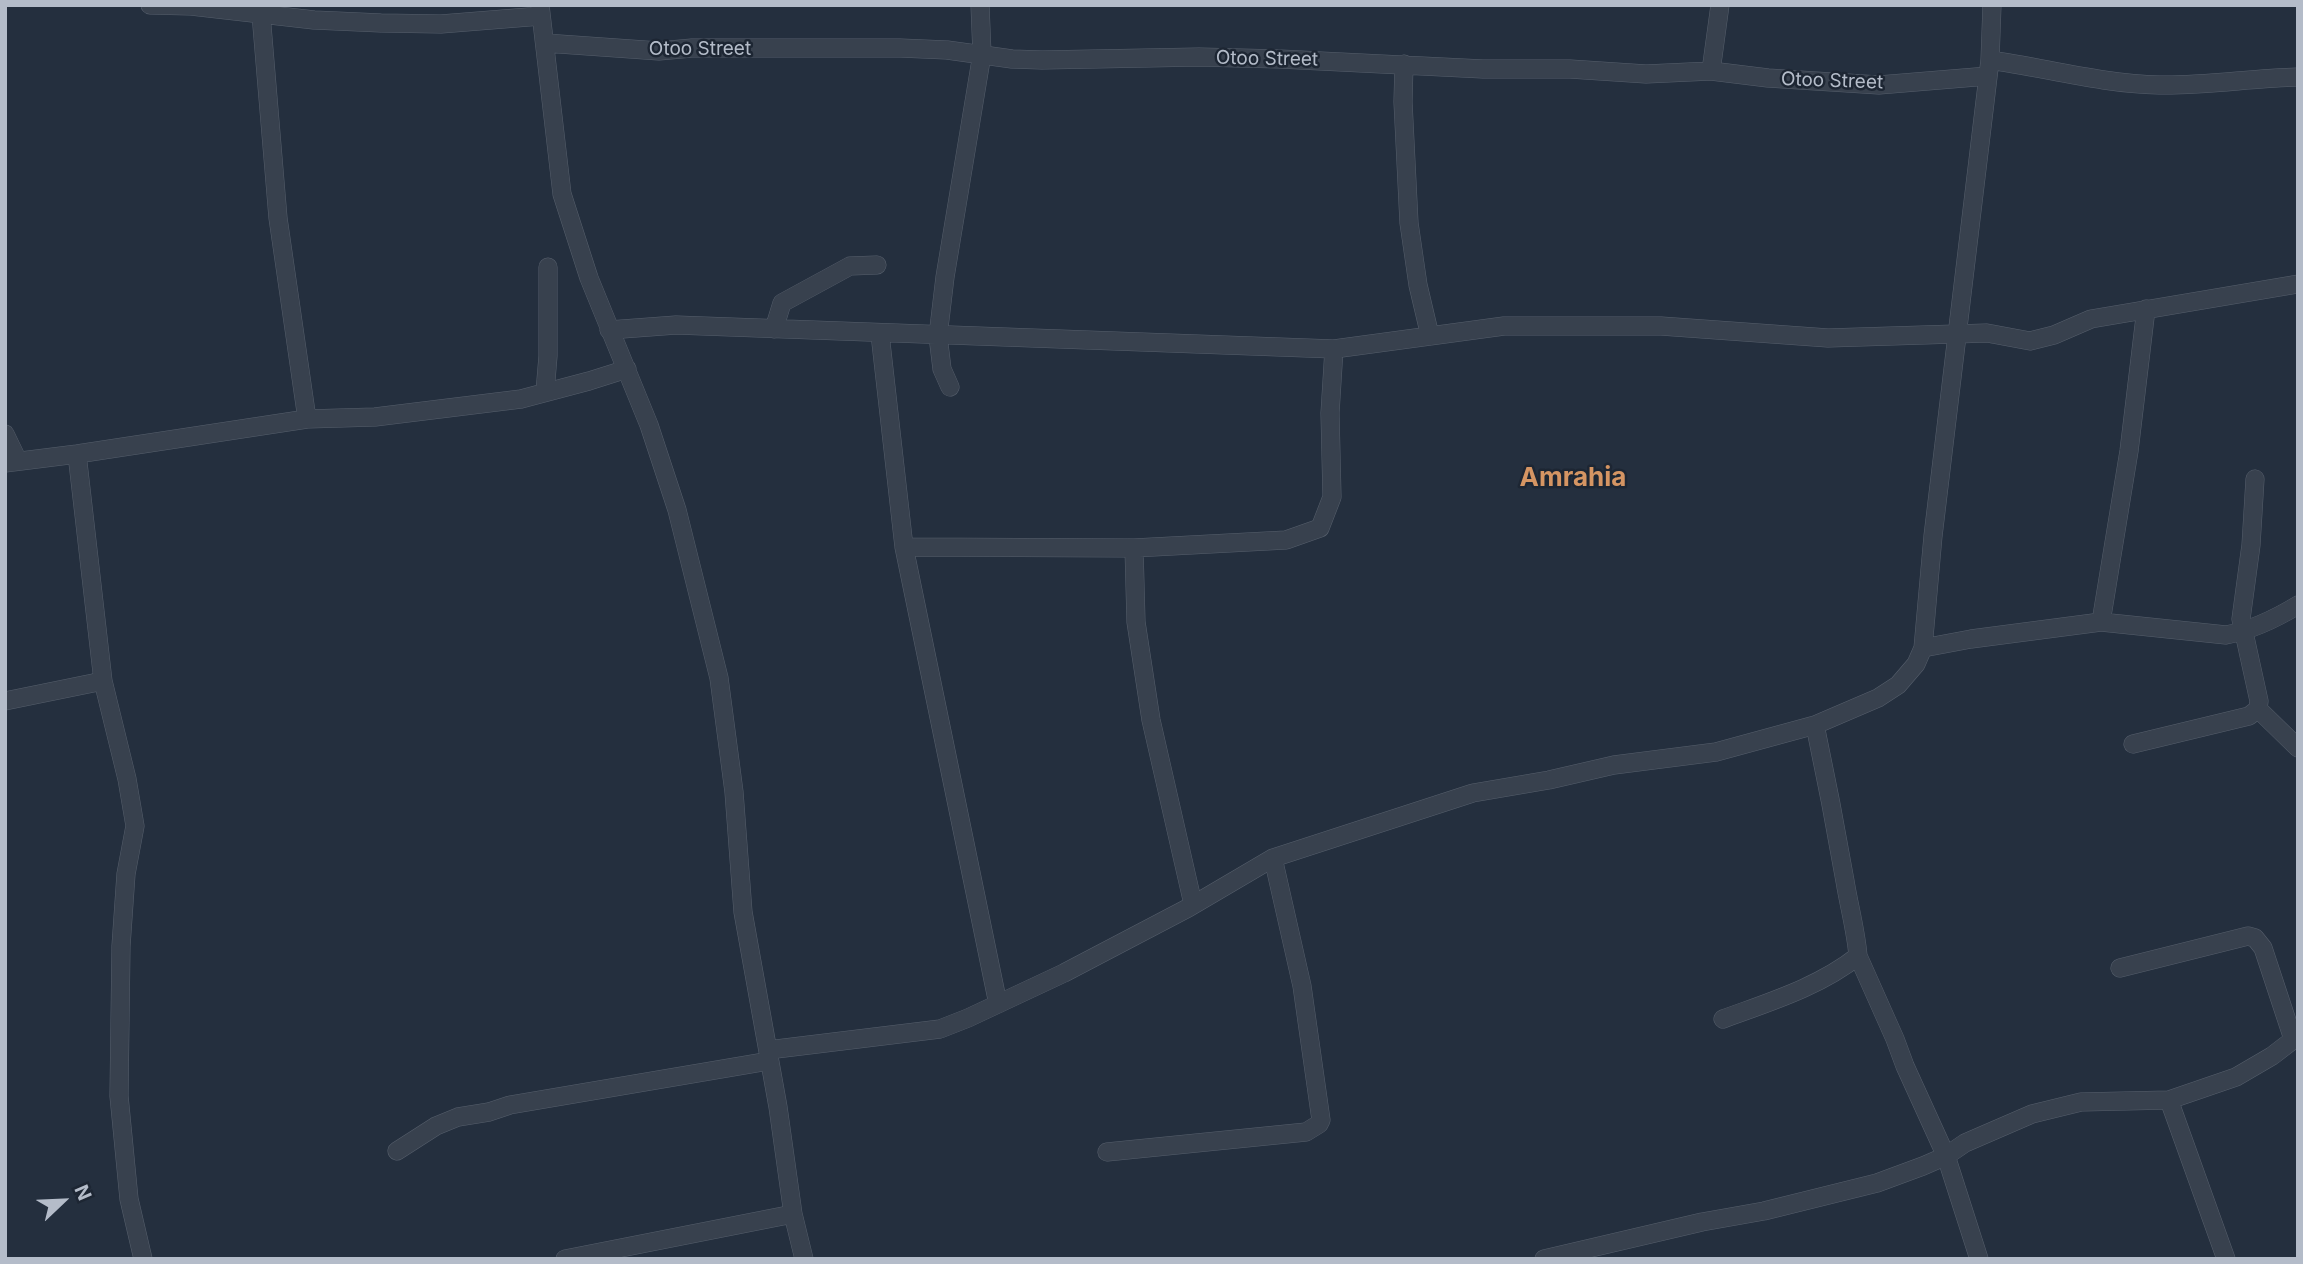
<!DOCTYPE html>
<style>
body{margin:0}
#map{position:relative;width:2303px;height:1264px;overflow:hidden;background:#242f3e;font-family:Inter,sans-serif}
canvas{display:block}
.frame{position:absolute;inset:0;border:7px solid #b4bcc9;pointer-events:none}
.north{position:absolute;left:28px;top:1166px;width:70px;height:70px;-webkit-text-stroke:5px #1d2633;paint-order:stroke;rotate:67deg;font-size:19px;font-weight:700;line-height:28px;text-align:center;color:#b4bcc9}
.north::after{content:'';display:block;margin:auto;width:24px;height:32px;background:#b4bcc9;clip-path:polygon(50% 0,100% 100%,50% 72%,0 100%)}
</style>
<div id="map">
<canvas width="2303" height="1264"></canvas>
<div class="frame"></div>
<div class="north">N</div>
</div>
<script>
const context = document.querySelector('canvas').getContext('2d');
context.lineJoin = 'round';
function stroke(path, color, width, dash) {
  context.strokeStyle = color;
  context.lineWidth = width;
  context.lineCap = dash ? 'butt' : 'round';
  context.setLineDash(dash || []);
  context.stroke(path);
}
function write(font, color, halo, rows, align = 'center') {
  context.font = font + ' Inter,sans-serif';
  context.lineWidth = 5;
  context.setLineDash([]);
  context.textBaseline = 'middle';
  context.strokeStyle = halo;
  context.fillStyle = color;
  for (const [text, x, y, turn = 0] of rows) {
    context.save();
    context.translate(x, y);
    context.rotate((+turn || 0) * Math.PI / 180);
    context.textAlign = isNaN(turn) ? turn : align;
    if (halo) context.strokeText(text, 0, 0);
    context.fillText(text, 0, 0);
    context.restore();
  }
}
const minor = new Path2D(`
 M 150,5 L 191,6 L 314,20 L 381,23 L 441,24 L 541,16
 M 540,5 L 562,194 L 589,278 L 649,425 L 677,510 L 719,678 L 734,792 L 743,912 L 778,1107 L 793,1214 L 804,1259
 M 261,14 L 278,218 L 307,419
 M 545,43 L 659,51 L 692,48 L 900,48 L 947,50 L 1012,59 L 1042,60 L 1199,57 L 1280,59 L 1483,69 L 1570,69 L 1646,74 L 1711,71 L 1768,78 L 1879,85 L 1988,76
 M 1990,60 C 2046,68 2103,84 2159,85 C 2205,86 2252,78 2298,77
 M 1404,64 L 1403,102 L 1409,223 L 1418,285 L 1430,336
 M 1711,71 L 1720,5
 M 774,329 L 782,303 L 850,266 L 877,265
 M 609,330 L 676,325 L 1334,349 L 1504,326 L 1661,326 L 1828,338 L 1987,333 L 2030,341 L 2054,335 L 2091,319 L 2298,284
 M 880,334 L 904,547 L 998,1004
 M 950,387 L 942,369 L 938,336 L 945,277 L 982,54 L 980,5
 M 545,392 L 548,356 L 548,267
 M 5,434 L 18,461
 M 77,454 L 103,681 L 127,779 L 135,826 L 126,874 L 121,946 L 119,1096 L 129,1199 L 143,1259
 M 5,463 L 77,454 L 307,419 L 375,417 L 521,399 L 589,381 L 627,369
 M 904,547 L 1134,548
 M 2101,622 L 2129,451 L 2146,309
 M 1923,648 L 1971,639 L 2101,622 L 2226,635 C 2252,630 2275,619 2298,605
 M 5,701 L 103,681
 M 2258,709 L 2298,748
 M 2133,744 L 2249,716 L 2258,709 L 2259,701 L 2241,619 L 2251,545 L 2255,479
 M 1193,904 L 1151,720 L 1136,622 L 1134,548 L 1286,540 L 1320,528 L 1332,497 L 1330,413 L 1334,349
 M 1858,956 L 1895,1039 L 1905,1066 L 1946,1156 L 1979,1259
 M 2120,968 L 2248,936 L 2255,938 L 2263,948 L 2293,1039
 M 1723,1019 C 1769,1002 1819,987 1858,956 C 1856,931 1849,906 1845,881 C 1836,829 1826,777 1815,725
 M 768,1050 L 940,1029 L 968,1018 L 1064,973 L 1188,908 L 1273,858 L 1473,793 L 1549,780 L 1614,765 L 1716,752 L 1815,725 L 1878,698 L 1898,685 L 1916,664 L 1923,648 L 1933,536 L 1990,60 L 1992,5
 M 2169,1100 L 2226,1259
 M 397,1151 L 436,1126 L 458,1117 L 489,1112 L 510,1105 L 769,1061
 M 1107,1152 L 1306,1132 L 1319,1124 L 1321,1120 L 1302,986 L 1273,858
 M 565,1259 L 793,1214
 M 1544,1259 L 1702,1222 L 1764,1211 L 1877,1183 L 1923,1166 L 1946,1156 L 1965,1143 L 2032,1114 L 2081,1102 L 2169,1100 L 2236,1077 L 2272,1056 L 2298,1036`);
stroke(minor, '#565f6c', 19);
stroke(minor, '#38414e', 18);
write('19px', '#b4bcc9', '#1d2633', [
 ["Otoo Street",700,49],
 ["Otoo Street",1267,59,1],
 ["Otoo Street",1832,81,2]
]);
write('bold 26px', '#d59563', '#1d2633', [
 ["Amrahia",1573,478]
]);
</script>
